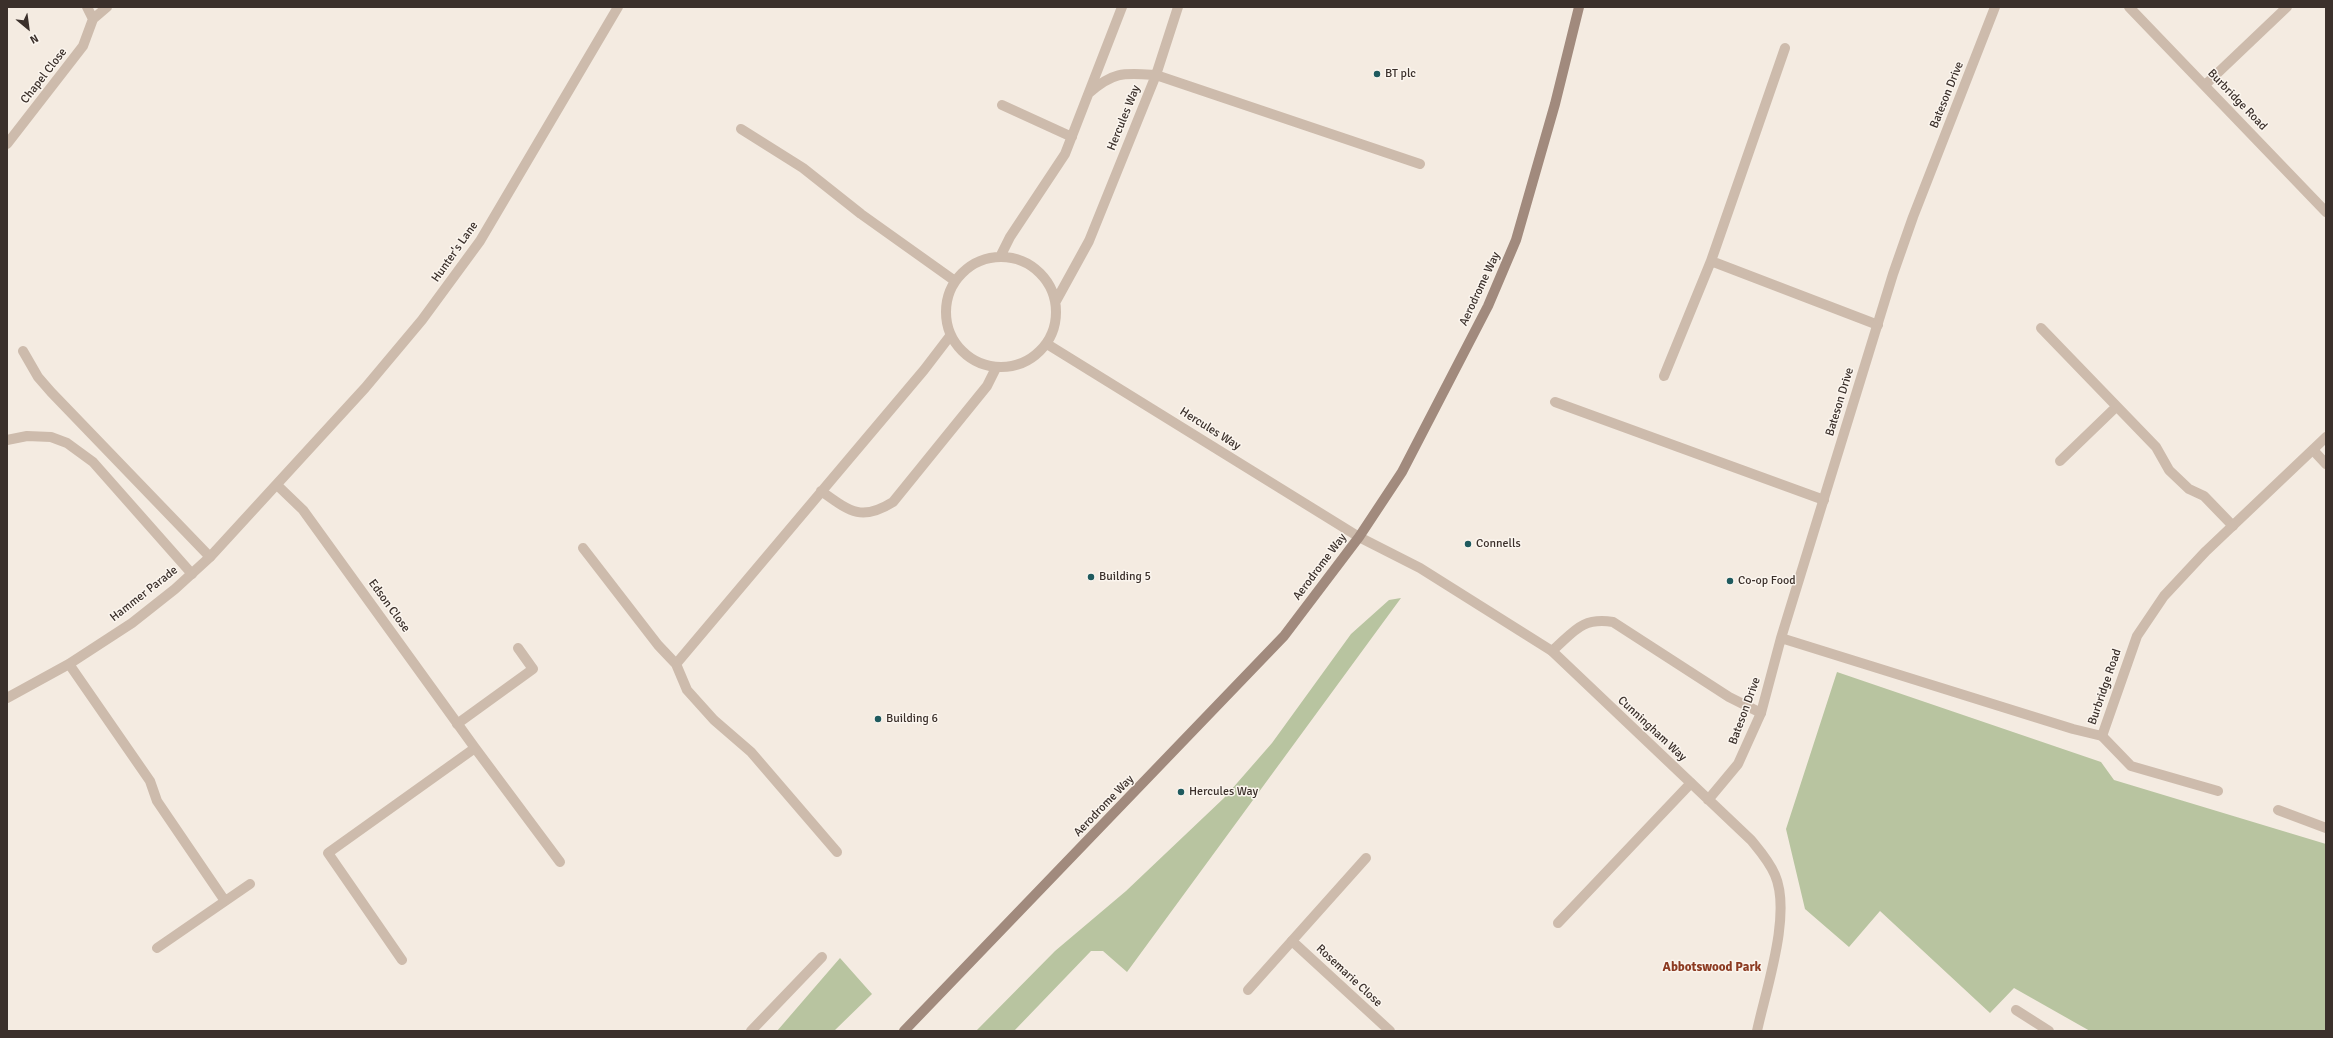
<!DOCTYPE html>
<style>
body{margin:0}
#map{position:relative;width:2333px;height:1038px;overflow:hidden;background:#f4ebe1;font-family:Signika,sans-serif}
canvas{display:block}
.frame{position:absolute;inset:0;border:8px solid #3b302b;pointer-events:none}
.north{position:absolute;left:8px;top:8px;width:40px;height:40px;-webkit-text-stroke:3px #fbf5ee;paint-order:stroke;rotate:151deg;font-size:11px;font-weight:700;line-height:16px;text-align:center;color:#3b302b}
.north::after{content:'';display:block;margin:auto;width:14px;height:18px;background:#3b302b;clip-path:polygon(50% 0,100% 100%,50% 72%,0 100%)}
</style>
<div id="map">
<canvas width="2333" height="1038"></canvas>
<div class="frame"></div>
<div class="north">N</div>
</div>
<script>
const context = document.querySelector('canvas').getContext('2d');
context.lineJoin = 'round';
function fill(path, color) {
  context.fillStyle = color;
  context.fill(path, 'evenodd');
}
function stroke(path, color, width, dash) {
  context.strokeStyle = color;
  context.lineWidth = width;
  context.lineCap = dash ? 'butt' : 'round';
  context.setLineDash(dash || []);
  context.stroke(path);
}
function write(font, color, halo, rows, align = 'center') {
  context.font = font + ' Signika,sans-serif';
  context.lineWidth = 3;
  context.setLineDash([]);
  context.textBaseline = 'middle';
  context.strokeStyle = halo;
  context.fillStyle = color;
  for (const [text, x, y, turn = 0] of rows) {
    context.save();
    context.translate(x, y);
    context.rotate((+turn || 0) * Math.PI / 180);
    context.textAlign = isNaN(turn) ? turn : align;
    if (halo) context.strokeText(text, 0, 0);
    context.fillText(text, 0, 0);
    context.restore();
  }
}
fill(new Path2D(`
 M 1401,598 L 1127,972 L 1103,951 L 1091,951 L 1014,1031 L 976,1031 L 1055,951 L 1126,891 L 1224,798 L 1272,743 L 1351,634 L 1389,600 Z
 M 1837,672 L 2101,762 L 2114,780 L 2326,844 L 2326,1031 L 2090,1031 L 2014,988 L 1990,1013 L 1880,911 L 1849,947 L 1805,909 L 1786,829 Z
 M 840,958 L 872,994 L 834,1031 L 777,1031 Z`), '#b8c4a0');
stroke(new Path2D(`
 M 1089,93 C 1114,71 1124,73 1156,75 L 1420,164
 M 1002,105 L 1072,137
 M 741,129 L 803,168 L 861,214 L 955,281
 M946 312a55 55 0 1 1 110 0a55 55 0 1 1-110 0Z
 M 1000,257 L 1010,237 L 1065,154 L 1122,7
 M 1711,261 L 1878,325
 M 1056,301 L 1089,241 L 1156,75 L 1178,7
 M 2041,328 L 2156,447 L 2169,470 L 2189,489 L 2204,496 L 2233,526
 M 1047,344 L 1359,537
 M 23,351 L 38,377 L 51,392 L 210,557
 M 1664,376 L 1711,261 L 1785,48
 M 1555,402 L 1824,500
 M 7,440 L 27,436 L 51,437 L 67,443 L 93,462 L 192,574
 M 2313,450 L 2326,464
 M 2060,461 L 2116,407
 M 821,491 C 849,511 861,522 893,502 L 987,386 L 996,368
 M 583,548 L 658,645 L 676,664 L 687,690 L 714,720 L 751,752 L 837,852
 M 1552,651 C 1574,632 1581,617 1613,622 L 1729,697 L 1761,713
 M 676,664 L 924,370 L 950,336
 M 457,724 L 533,669 L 518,648
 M 2102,736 L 2131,766 L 2218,791
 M 2278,810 L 2326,828
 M 1558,923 L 1691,783
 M 1248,990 L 1366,858
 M 2016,1010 L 2049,1031
 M 751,1031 L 822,957`), '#cdbbac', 10);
stroke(new Path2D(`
 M 87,7 L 93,19
 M 2129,7 L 2326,212
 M 2205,85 L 2287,7
 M 7,144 L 83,46 L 93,19 L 107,7
 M 277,485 L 303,510 L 475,748 L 560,862
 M 1359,537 L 1420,568 L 1552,651 L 1751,840 C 1760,851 1769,861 1775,875 C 1792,914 1766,989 1757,1031
 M 1781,638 L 2073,729 L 2102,736 L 2137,636 L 2164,596 L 2206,551 L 2326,437
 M 69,664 L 150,781 L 157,801 L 225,901
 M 7,698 L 69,664 L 132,623 L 175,589 L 210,557 L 365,388 L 422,320 L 480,241 L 618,7
 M 1708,800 L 1738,764 L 1761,713 L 1781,638 L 1893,274 L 1913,217 L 1995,7
 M 1292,941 L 1390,1031
 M 157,948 L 250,884
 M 402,960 L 328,853 L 475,748`), '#cdbbac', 10);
stroke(new Path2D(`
 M 904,1031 L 1284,636 L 1359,537 L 1402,472 L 1488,306 L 1516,240 L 1555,104 L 1579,7`), '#a18a7d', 10);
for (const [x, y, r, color] of [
 [1377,74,4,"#1f5a5e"],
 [1468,544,4,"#1f5a5e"],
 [1091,577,4,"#1f5a5e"],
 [1730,581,4,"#1f5a5e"],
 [878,719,4,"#1f5a5e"],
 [1181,792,4,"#1f5a5e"]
]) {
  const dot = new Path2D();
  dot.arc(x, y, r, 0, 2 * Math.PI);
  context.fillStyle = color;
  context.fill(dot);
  stroke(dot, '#fbf5ee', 1.5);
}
write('12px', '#3b302b', '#fbf5ee', [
 ["BT plc",1385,74],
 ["Connells",1476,544],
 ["Building 5",1099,577],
 ["Co-op Food",1738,581],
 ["Building 6",886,719],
 ["Hercules Way",1189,792]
], 'left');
write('12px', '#3b302b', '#fbf5ee', [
 ["Chapel Close",44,76,-52],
 ["Bateson Drive",1947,95,-68],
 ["Burbridge Road",2237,100,46],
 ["Hercules Way",1124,118,-68],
 ["Hunter's Lane",455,252,-55],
 ["Aerodrome Way",1480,289,-65],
 ["Bateson Drive",1840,402,-73],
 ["Hercules Way",1210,429,32],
 ["Aerodrome Way",1320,567,-53],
 ["Hammer Parade",144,594,-38],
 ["Edson Close",389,606,54],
 ["Burbridge Road",2105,687,-71],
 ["Bateson Drive",1745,711,-70],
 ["Cunningham Way",1652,729,43],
 ["Aerodrome Way",1104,806,-46],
 ["Rosemarie Close",1349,976,43]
]);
write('bold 13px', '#8c3b22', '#fbf5ee', [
 ["Abbotswood Park",1712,968]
]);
</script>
